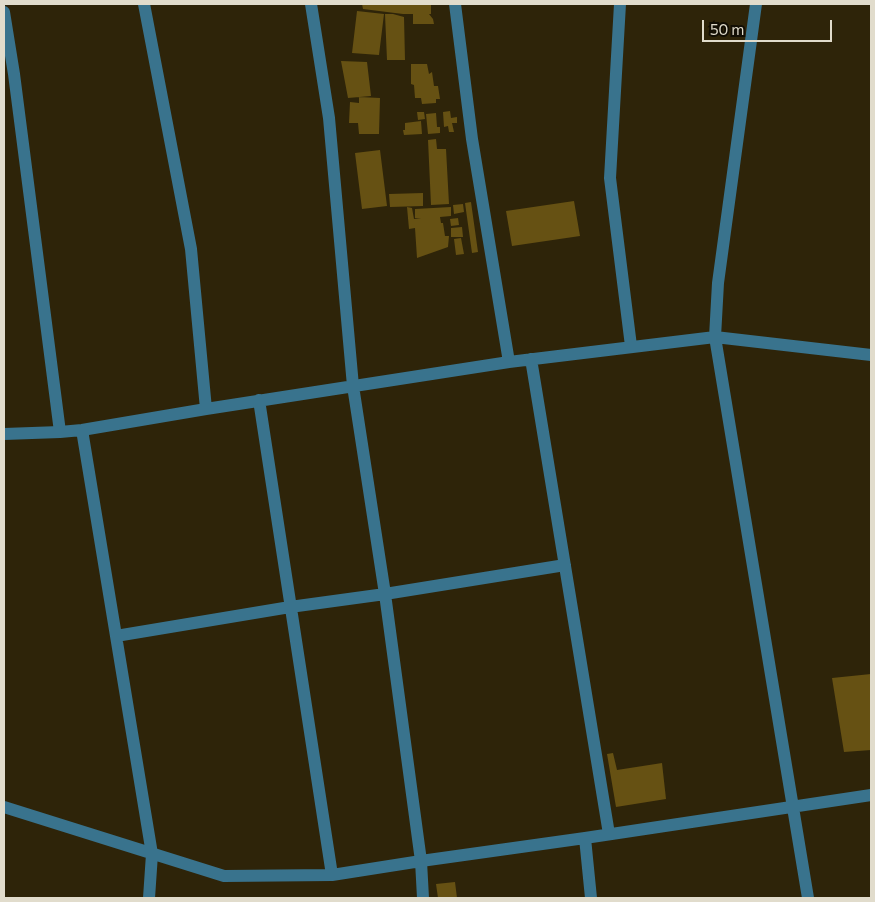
<!DOCTYPE html>
<style>
body{margin:0}
#map{position:relative;width:875px;height:902px;overflow:hidden;background:#2e2409;font-family:Commissioner,sans-serif}
canvas{display:block}
.frame{position:absolute;inset:0;border:5px solid #e1dccc;pointer-events:none}
.scale{position:absolute;left:702px;top:20px;width:130px;height:22px;box-sizing:border-box;border:2px solid #e1dccc;border-top:0;padding-left:6px;font-size:15px;line-height:18px;white-space:nowrap;color:#e1dccc;-webkit-text-stroke:4px #120e04;paint-order:stroke}
</style>
<div id="map">
<canvas width="875" height="902"></canvas>
<div class="frame"></div>
<div class="scale">50 m</div>
</div>
<script>
const context = document.querySelector('canvas').getContext('2d');
context.lineJoin = 'round';
function fill(path, color) {
  context.fillStyle = color;
  context.fill(path, 'evenodd');
}
function stroke(path, color, width, dash) {
  context.strokeStyle = color;
  context.lineWidth = width;
  context.lineCap = dash ? 'butt' : 'round';
  context.setLineDash(dash || []);
  context.stroke(path);
}
fill(new Path2D(`
 M 362,4 L 431,4 L 431,14 L 429,14 L 433,19 L 434,24 L 413,24 L 413,14 L 403,14 L 363,9 Z
 M 357,11 L 384,14 L 379,55 L 352,53 Z
 M 385,14 L 393,14 L 404,17 L 405,60 L 387,60 Z
 M 341,61 L 367,62 L 371,96 L 348,98 Z
 M 411,64 L 427,64 L 429,74 L 432,72 L 434,86 L 438,86 L 440,99 L 436,99 L 436,103 L 422,104 L 421,98 L 415,98 L 414,85 L 411,84 Z
 M 359,97 L 380,98 L 379,134 L 359,134 L 358,123 L 349,123 L 350,102 L 359,103 Z
 M 450,111 L 451,118 L 457,117 L 457,123 L 452,123 L 454,132 L 449,132 L 448,126 L 444,127 L 443,112 Z
 M 417,112 L 424,112 L 425,119 L 418,120 Z
 M 436,113 L 437,127 L 440,127 L 440,133 L 428,134 L 426,114 Z
 M 421,121 L 422,134 L 404,135 L 403,130 L 405,130 L 405,123 Z
 M 436,139 L 437,149 L 446,149 L 449,204 L 431,205 L 428,140 Z
 M 380,150 L 387,206 L 362,209 L 355,153 Z
 M 423,193 L 423,206 L 390,207 L 389,194 Z
 M 574,201 L 580,236 L 512,246 L 506,211 Z
 M 471,202 L 478,252 L 472,253 L 465,203 Z
 M 463,204 L 464,212 L 454,214 L 453,205 Z
 M 407,207 L 412,208 L 414,219 L 421,218 L 415,218 L 415,209 L 451,207 L 451,216 L 440,217 L 441,223 L 443,223 L 445,236 L 449,236 L 448,247 L 417,258 L 415,228 L 409,229 Z
 M 458,218 L 459,225 L 451,226 L 450,219 Z
 M 462,227 L 463,237 L 451,237 L 451,228 Z
 M 461,238 L 464,254 L 456,255 L 454,239 Z
 M 871,674 L 871,750 L 844,752 L 832,678 Z
 M 613,753 L 617,770 L 662,763 L 666,799 L 616,807 L 607,754 Z
 M 455,882 L 457,898 L 438,898 L 436,884 Z`), '#665113');
stroke(new Path2D(`
 M 144,4 L 191,249 L 206,409
 M 311,4 L 329,118 L 353,386 L 385,594 L 421,861 L 423,898
 M 455,4 L 472,139 L 509,362
 M 620,4 L 610,178 L 631,346
 M 756,4 L 718,283 L 715,337 L 808,898
 M 4,12 L 14,74 L 60,432
 M 531,359 L 609,834
 M 259,400 L 332,875
 M 82,430 L 152,854 L 149,898
 M 4,434 L 60,432 L 82,430 L 206,409 L 509,362 L 715,337 L 871,355
 M 116,636 L 290,607 L 385,594 L 565,565
 M 4,807 L 224,876 L 332,875 L 421,861 L 585,838 L 871,795
 M 585,838 L 591,898`), '#39738d', 12);
</script>
